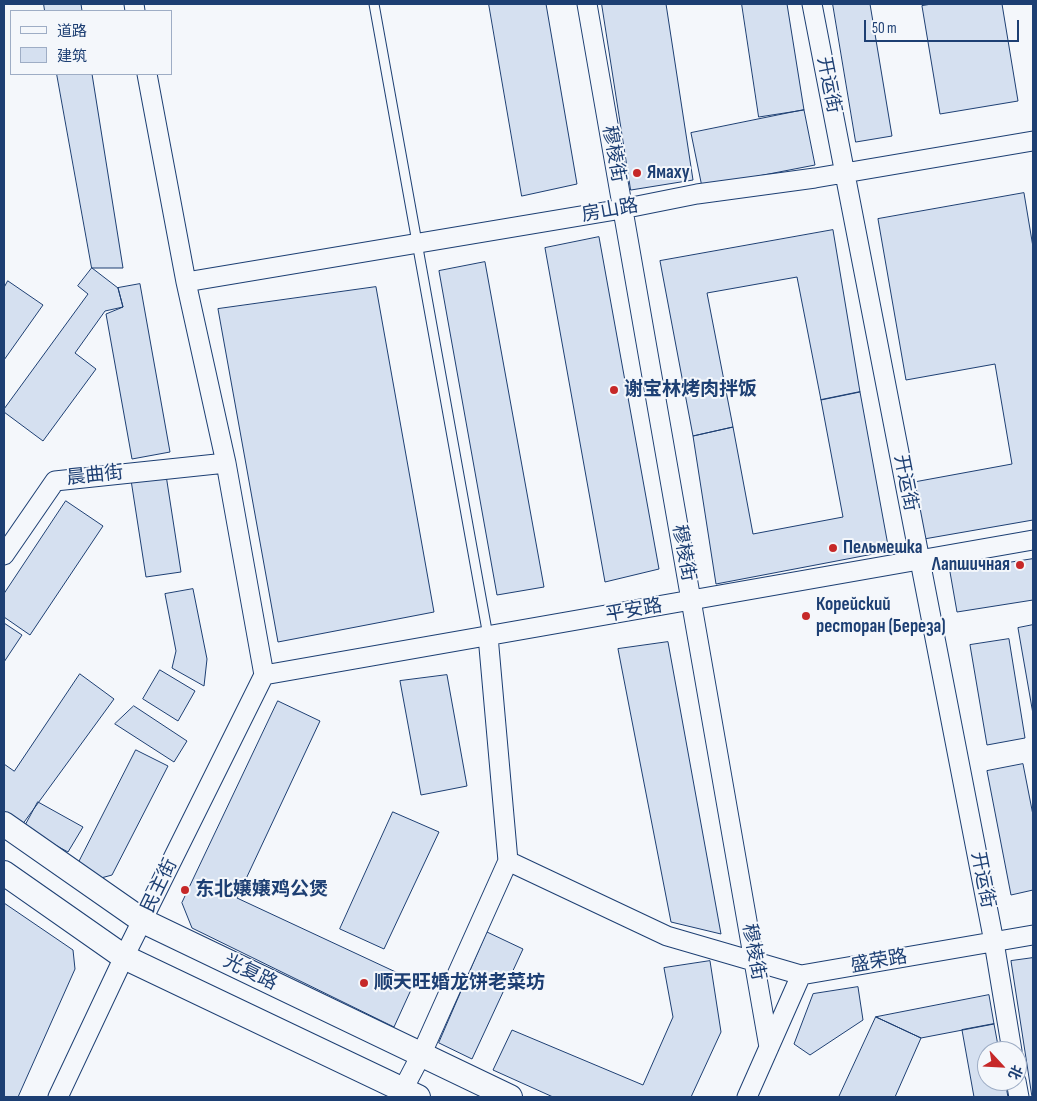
<!DOCTYPE html>
<meta charset="utf-8">
<style>
body{margin:0}
#map{position:relative;width:1037px;height:1101px;overflow:hidden;background:#f4f7fb;font-family:"Sofia Sans Condensed","Noto Sans SC",sans-serif}
canvas{display:block}
.frame{position:absolute;inset:0;border:5px solid #1d3f73;pointer-events:none}
.legend{position:absolute;left:10px;top:10px;width:162px;height:65px;box-sizing:border-box;background:#f4f7fb;border:1px solid #9eadc5;margin:0;padding:6px 9px;list-style:none;font-size:15px;color:#1d3f73}
.legend li{display:flex;align-items:center;gap:10px;height:25px}
.legend b{width:25px;border:1px solid #9eadc5}
.north{position:absolute;left:977px;top:1041px;width:50px;height:50px;box-sizing:border-box;background:#f4f7fb;border:1px solid #9eadc5;border-radius:50%;rotate:115deg;font-size:14px;font-weight:700;line-height:20px;text-align:center;color:#1d3f73}
.north::after{content:'';display:block;margin:auto;width:18px;height:22px;background:#c62828;clip-path:polygon(50% 0,100% 100%,50% 72%,0 100%)}
.scale{position:absolute;left:864px;top:20px;width:155px;height:22px;box-sizing:border-box;border:2px solid #1d3f73;border-top:0;padding-left:6px;font-size:15px;line-height:18px;white-space:nowrap;color:#1d3f73;-webkit-text-stroke:4px #f4f7fb;paint-order:stroke}
</style>
<div id="map">
<canvas width="1037" height="1101"></canvas>
<div class="frame"></div>
<ul class="legend">
<li><b style="height:6px;background:#f4f7fb"></b>道路</li>
<li><b style="height:14px;background:#d5e0f0"></b>建筑</li>
</ul>
<div class="north">北</div>
<div class="scale">50 m</div>
</div>
<script>
const context = document.querySelector('canvas').getContext('2d');
context.lineJoin = 'round';
function fill(path, color) {
  context.fillStyle = color;
  context.fill(path, 'evenodd');
}
function stroke(path, color, width, dash) {
  context.strokeStyle = color;
  context.lineWidth = width;
  context.lineCap = dash ? 'butt' : 'round';
  context.setLineDash(dash || []);
  context.stroke(path);
}
function write(font, color, halo, rows, align = 'center') {
  context.font = font + ' "Sofia Sans Condensed","Noto Sans SC",sans-serif';
  context.lineWidth = 4;
  context.setLineDash([]);
  context.textBaseline = 'middle';
  context.strokeStyle = halo;
  context.fillStyle = color;
  for (const [text, x, y, turn = 0] of rows) {
    context.save();
    context.translate(x, y);
    context.rotate((+turn || 0) * Math.PI / 180);
    context.textAlign = isNaN(turn) ? turn : align;
    if (halo) context.strokeText(text, 0, 0);
    context.fillText(text, 0, 0);
    context.restore();
  }
}
const building = new Path2D(`
 M 44,4 L 81,4 L 82,11 L 45,11 Z
 M 489,4 L 546,4 L 577,184 L 522,196 Z
 M 602,4 L 666,4 L 693,180 L 631,190 Z
 M 742,4 L 787,4 L 804,110 L 759,117 Z
 M 833,4 L 870,4 L 892,136 L 856,142 Z
 M 932,4 L 1002,4 L 1018,101 L 940,114 L 922,6 Z
 M 57,74 L 92,74 L 123,268 L 92,268 Z
 M 804,110 L 815,165 L 702,187 L 691,133 Z
 M 1024,193 L 1033,247 L 1033,520 L 924,539 L 914,482 L 1012,464 L 995,364 L 906,380 L 878,219 Z
 M 833,230 L 860,392 L 821,400 L 797,277 L 707,293 L 733,427 L 693,436 L 660,261 Z
 M 599,237 L 659,569 L 605,582 L 545,248 Z
 M 485,262 L 544,587 L 497,595 L 439,271 Z
 M 92,268 L 118,288 L 123,307 L 105,311 L 75,353 L 96,369 L 43,441 L 4,412 L 4,409 L 88,294 L 78,286 Z
 M 8,281 L 43,305 L 4,360 L 4,288 Z
 M 140,284 L 170,452 L 132,459 L 106,314 L 123,307 L 118,288 Z
 M 376,287 L 434,612 L 278,642 L 218,309 Z
 M 860,392 L 889,551 L 716,584 L 693,436 L 733,427 L 753,534 L 843,517 L 821,400 Z
 M 166,475 L 181,572 L 146,577 L 131,480 Z
 M 66,501 L 103,526 L 30,635 L 4,617 L 4,594 Z
 M 1033,559 L 1033,600 L 957,612 L 950,572 Z
 M 193,589 L 207,659 L 204,686 L 172,668 L 176,651 L 165,594 Z
 M 4,623 L 22,635 L 4,662 Z
 M 1033,625 L 1033,714 L 1018,628 Z
 M 1009,639 L 1025,738 L 987,745 L 970,645 Z
 M 668,642 L 721,934 L 671,922 L 618,649 Z
 M 160,670 L 195,691 L 178,721 L 143,699 Z
 M 80,674 L 114,699 L 22,825 L 4,812 L 4,764 L 14,771 Z
 M 447,675 L 467,786 L 421,795 L 400,681 Z
 M 278,701 L 320,721 L 237,898 L 415,981 L 394,1027 L 192,928 L 182,903 Z
 M 134,706 L 187,741 L 174,762 L 115,724 Z
 M 136,750 L 168,766 L 112,875 L 101,878 L 77,866 Z
 M 1023,764 L 1033,815 L 1033,890 L 1011,895 L 987,771 Z
 M 38,802 L 83,827 L 68,852 L 24,828 Z
 M 393,812 L 439,832 L 384,949 L 340,929 Z
 M 4,903 L 73,950 L 75,969 L 18,1097 L 4,1097 Z
 M 487,932 L 523,949 L 472,1059 L 439,1043 Z
 M 1033,958 L 1033,1097 L 1032,1097 L 1011,961 Z
 M 710,961 L 721,1032 L 691,1097 L 553,1097 L 493,1070 L 512,1030 L 643,1085 L 673,1017 L 664,968 Z
 M 858,987 L 863,1020 L 810,1055 L 794,1044 L 813,994 Z
 M 989,995 L 994,1024 L 921,1038 L 876,1017 Z
 M 876,1017 L 921,1038 L 895,1097 L 839,1097 Z
 M 994,1024 L 999,1051 L 987,1051 L 987,1081 L 1005,1081 L 1008,1097 L 974,1097 L 962,1030 Z`);
fill(building, '#d5e0f0');
stroke(building, '#1d3f73', 1);
const service = new Path2D(`
 M 374,4 L 488,636`);
const minor = new Path2D(`
 M 134,4 L 135,11
 M 587,4 L 769,1047
 M 812,4 L 994,942 L 1012,1051
 M 147,74 L 186,282 L 226,463 L 264,675
 M 186,282 L 622,209 L 697,194 L 815,178 L 1033,141
 M 4,555 L 55,481 L 226,463
 M 488,636 L 508,861 L 667,936 L 801,975
 M 264,675 L 1033,540
 M 1016,1081 L 1019,1097
 M 58,1097 L 124,957 L 264,675
 M 399,1097 L 421,1055 L 508,861
 M 747,1097 L 801,975 L 1033,935`);
const tertiary = new Path2D(`
 M 4,824 L 143,921 L 510,1097
 M 4,873 L 124,957 L 418,1097`);
stroke(service, '#1d3f73', 11);
stroke(minor, '#1d3f73', 21);
stroke(tertiary, '#1d3f73', 26);
stroke(service, '#f4f7fb', 9);
stroke(minor, '#f4f7fb', 19);
stroke(tertiary, '#f4f7fb', 24);
for (const [x, y, r, color] of [
 [637,173,5,"#c62828"],
 [614,390,5,"#c62828"],
 [833,548,5,"#c62828"],
 [1020,565,5,"#c62828"],
 [806,616,5,"#c62828"],
 [185,890,5,"#c62828"],
 [364,983,5,"#c62828"]
]) {
  const dot = new Path2D();
  dot.arc(x, y, r, 0, 2 * Math.PI);
  context.fillStyle = color;
  context.fill(dot);
  stroke(dot, '#f4f7fb', 2);
}
write('19px', '#1d3f73', '#f4f7fb', [
 ["开运街",828,85,79],
 ["穆棱街",613,154,80],
 ["房山路",610,211,-10],
 ["晨曲街",95,476,-6],
 ["开运街",905,483,79],
 ["穆棱街",683,553,80],
 ["平安路",634,611,-10],
 ["开运街",982,880,79],
 ["民主街",160,886,-64],
 ["穆棱街",753,952,80],
 ["盛荣路",879,962,-10],
 ["光复路",250,973,26]
]);
write('bold 19px', '#1d3f73', '#f4f7fb', [
 ["Ямаху",647,173],
 ["谢宝林烤肉拌饭",624,390],
 ["Пельмешка",843,548],
 ["Лапшичная",1010,565,"right"],
 ["Корейский",816,605],
 ["ресторан (Береза)",816,627],
 ["东北嬢嬢鸡公煲",195,890],
 ["顺天旺婚龙饼老菜坊",374,983]
], 'left');
</script>
